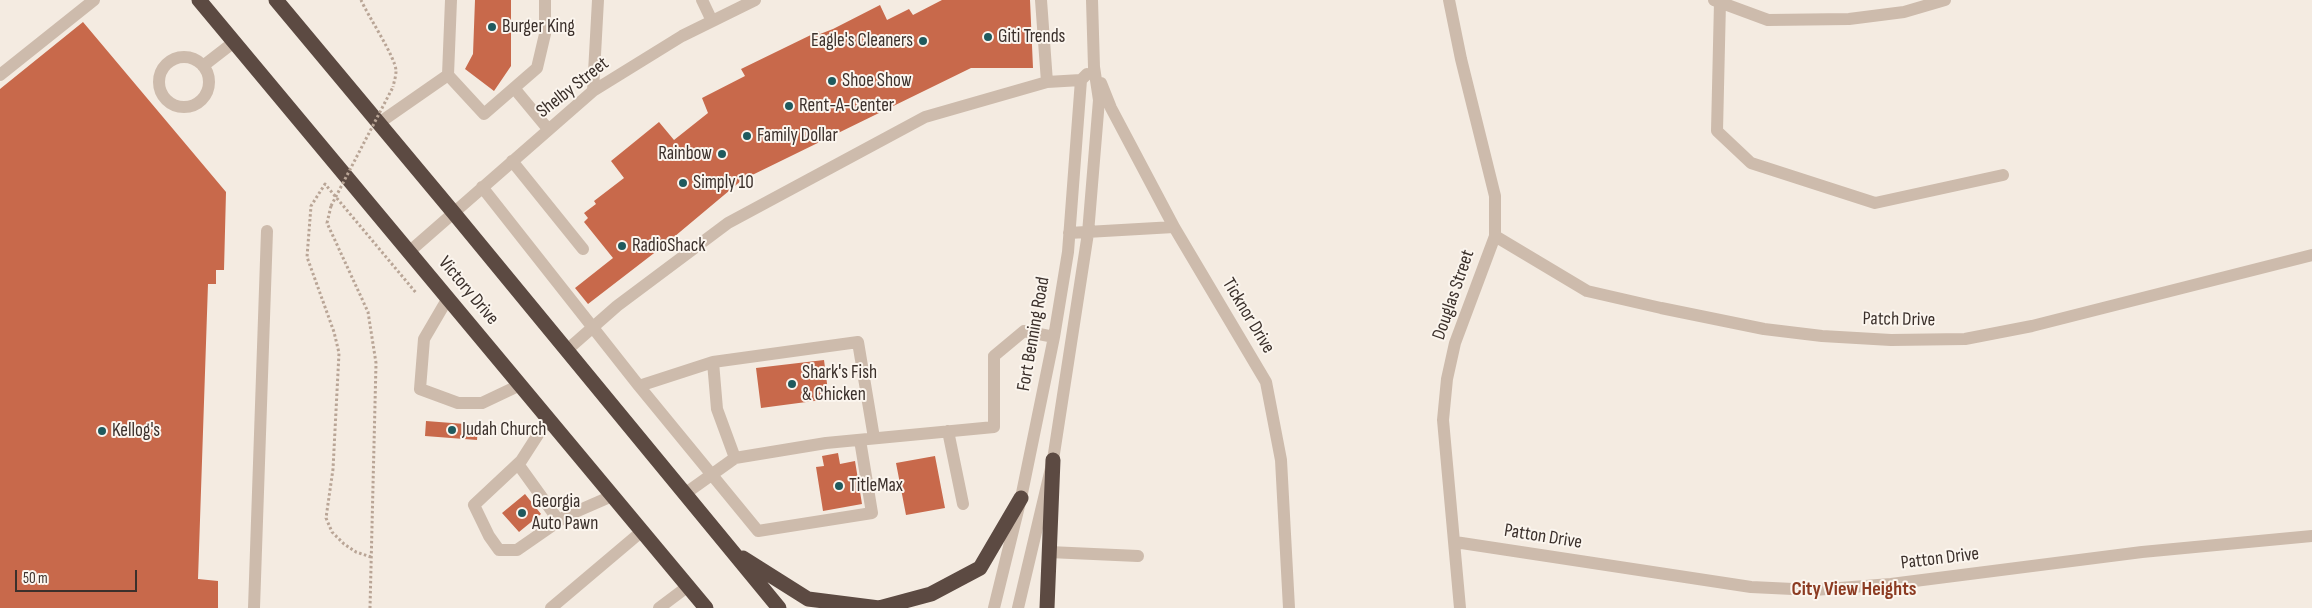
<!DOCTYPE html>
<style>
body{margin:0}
#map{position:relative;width:2312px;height:608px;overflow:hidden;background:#f4ebe1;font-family:"Sofia Sans Condensed",sans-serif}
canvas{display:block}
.scale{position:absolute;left:15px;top:570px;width:122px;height:22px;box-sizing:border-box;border:2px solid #3b302b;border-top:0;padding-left:6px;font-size:15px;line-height:18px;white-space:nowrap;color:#3b302b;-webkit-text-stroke:4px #fbf5ee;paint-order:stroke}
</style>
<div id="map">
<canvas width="2312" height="608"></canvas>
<div class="scale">50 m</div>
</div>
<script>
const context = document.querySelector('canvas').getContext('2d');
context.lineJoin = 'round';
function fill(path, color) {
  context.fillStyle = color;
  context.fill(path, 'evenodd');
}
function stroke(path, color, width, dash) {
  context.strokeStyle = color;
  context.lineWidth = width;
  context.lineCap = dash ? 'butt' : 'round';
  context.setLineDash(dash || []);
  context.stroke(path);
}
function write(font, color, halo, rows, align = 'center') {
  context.font = font + ' "Sofia Sans Condensed",sans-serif';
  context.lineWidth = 4;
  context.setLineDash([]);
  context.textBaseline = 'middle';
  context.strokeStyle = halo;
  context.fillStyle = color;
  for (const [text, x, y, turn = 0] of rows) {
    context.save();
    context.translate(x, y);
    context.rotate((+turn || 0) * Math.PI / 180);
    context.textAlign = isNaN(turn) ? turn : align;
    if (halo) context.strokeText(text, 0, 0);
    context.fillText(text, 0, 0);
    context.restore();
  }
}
fill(new Path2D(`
 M 475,0 L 511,0 L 511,66 L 494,91 L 465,69 L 473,54 Z
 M 942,0 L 1030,0 L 1033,68 L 971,68 L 742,180 L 662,247 L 588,304 L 575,288 L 613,258 L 584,222 L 588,218 L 584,213 L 596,204 L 594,201 L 624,178 L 611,161 L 659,122 L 674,140 L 708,113 L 702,98 L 745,76 L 741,69 L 819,31 L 820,34 L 833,29 L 880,5 L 887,20 L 909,9 L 913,15 Z
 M 83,22 L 226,192 L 224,270 L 216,270 L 216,284 L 208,284 L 198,579 L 218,581 L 218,608 L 0,608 L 0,89 Z
 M 824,360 L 829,399 L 761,408 L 756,368 Z
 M 426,421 L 478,425 L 477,440 L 425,436 Z
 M 838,453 L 840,464 L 855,461 L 862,504 L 823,511 L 816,467 L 824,466 L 822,456 Z
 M 935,456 L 945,508 L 906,515 L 896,463 Z
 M 525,494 L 541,514 L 519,532 L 502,513 Z`), '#c8694b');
stroke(new Path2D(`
 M 361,0 C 368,16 396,58 396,71 C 396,76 394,82 393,87
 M 331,206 L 327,223 L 368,312 L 376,363 L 370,608
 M 371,557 L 356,552 L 344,544 L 332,532 L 326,518 L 333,469 L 339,353 L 334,332 L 307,257 L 311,206 L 325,184 L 417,294`), '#b9a596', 3, [2.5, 2.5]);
stroke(new Path2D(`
 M 702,0 L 712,21
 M 1041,0 L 1047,82
 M 1449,0 L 1461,59 L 1495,196 L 1495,236 L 1455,343 L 1447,379 L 1443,420 L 1460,608
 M 1714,0 L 1768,20 L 1849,19 L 1904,12 L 1945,0
 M 1720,2 L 1717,131 L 1751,163 L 1875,203 L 2003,175
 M159 82a25 25 0 1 1 50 0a25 25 0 1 1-50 0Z
 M 203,66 L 234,42
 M 0,75 L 94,0
 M 448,75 L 484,114 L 537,68 L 545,34 L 545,0
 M 1101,83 L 1111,108 L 1174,227 L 1266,382 L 1281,460 L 1289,608
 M 514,88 L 548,129
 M 593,91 L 598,0
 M 379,123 L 448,75 L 451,0
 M 512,161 L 583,249
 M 482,187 L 639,386
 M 1069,233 L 1174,227
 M 1495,236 L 1587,291 L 1661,308 L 1764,329 L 1822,336 L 1891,340 L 1965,339 L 2032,326 L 2312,255
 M 410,251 L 593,91 L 682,36 L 755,0
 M 448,298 L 424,339 L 420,389 L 458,403 L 482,403 L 520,385
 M 567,350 L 617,306 L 728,223 L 925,117 L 1047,82 L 1081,80
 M 713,362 L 639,386 L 758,531 L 872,513 L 860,440
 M 548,419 L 521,461 L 474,505 L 489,536 L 499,550 L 517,550 L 566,516 L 612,496
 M 948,431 L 963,504
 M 735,458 L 717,409 L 713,362 L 858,342 L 874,438
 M 518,464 L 559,521
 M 686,493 L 735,458 L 826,443 L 994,427 L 994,356 L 1024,331 L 1054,337
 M 1455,542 L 1751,587 L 1814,590 L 1891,584 L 2142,552 L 2312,536
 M 1049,552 L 1138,556
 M 254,608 L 267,231
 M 551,608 L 641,532
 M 659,608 L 687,587
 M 994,608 L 1021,498 L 1054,337 L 1068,252 L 1081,80 L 1087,74
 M 1018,608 L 1053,460 L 1088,233 L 1099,100 L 1094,67 L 1092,0`), '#cdbbac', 12);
stroke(new Path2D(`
 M 199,0 L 706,608
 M 276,0 L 453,212 L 779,608
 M 743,558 L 808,599 L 879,608 L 931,594 L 980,568 L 1021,498
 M 1047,608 L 1053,460`), '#5c4a42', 15);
stroke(new Path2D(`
 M 331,206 L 393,87`), '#b9a596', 3, [2.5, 2.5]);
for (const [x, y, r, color] of [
 [492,27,5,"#1f5a5e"],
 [988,37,5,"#1f5a5e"],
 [923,41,5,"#1f5a5e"],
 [832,81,5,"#1f5a5e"],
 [789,106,5,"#1f5a5e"],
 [747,136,5,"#1f5a5e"],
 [722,154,5,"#1f5a5e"],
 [683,183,5,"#1f5a5e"],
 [622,246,5,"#1f5a5e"],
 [792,384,5,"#1f5a5e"],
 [452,430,5,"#1f5a5e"],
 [102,431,5,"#1f5a5e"],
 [839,486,5,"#1f5a5e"],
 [522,513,5,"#1f5a5e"]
]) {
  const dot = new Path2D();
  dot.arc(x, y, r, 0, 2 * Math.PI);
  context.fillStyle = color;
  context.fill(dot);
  stroke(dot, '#fbf5ee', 2);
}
write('19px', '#3b302b', '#fbf5ee', [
 ["Burger King",502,27],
 ["Giti Trends",998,37],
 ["Eagle's Cleaners",913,41,"right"],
 ["Shoe Show",842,81],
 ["Rent-A-Center",799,106],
 ["Family Dollar",757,136],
 ["Rainbow",712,154,"right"],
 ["Simply 10",693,183],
 ["RadioShack",632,246],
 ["Shark's Fish",802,373],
 ["& Chicken",802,395],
 ["Judah Church",462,430],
 ["Kellog's",112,431],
 ["TitleMax",849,486],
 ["Georgia",532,502],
 ["Auto Pawn",532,524]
], 'left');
write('19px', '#3b302b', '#fbf5ee', [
 ["Shelby Street",573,88,-38],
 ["Victory Drive",468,291,50],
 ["Douglas Street",1454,295,-71],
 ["Ticknor Drive",1248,316,59],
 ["Patch Drive",1899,320,1],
 ["Fort Benning Road",1034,334,-80],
 ["Patton Drive",1543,537,9],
 ["Patton Drive",1940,559,-7]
]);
write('bold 20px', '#8c3b22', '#fbf5ee', [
 ["City View Heights",1854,590]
]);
</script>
